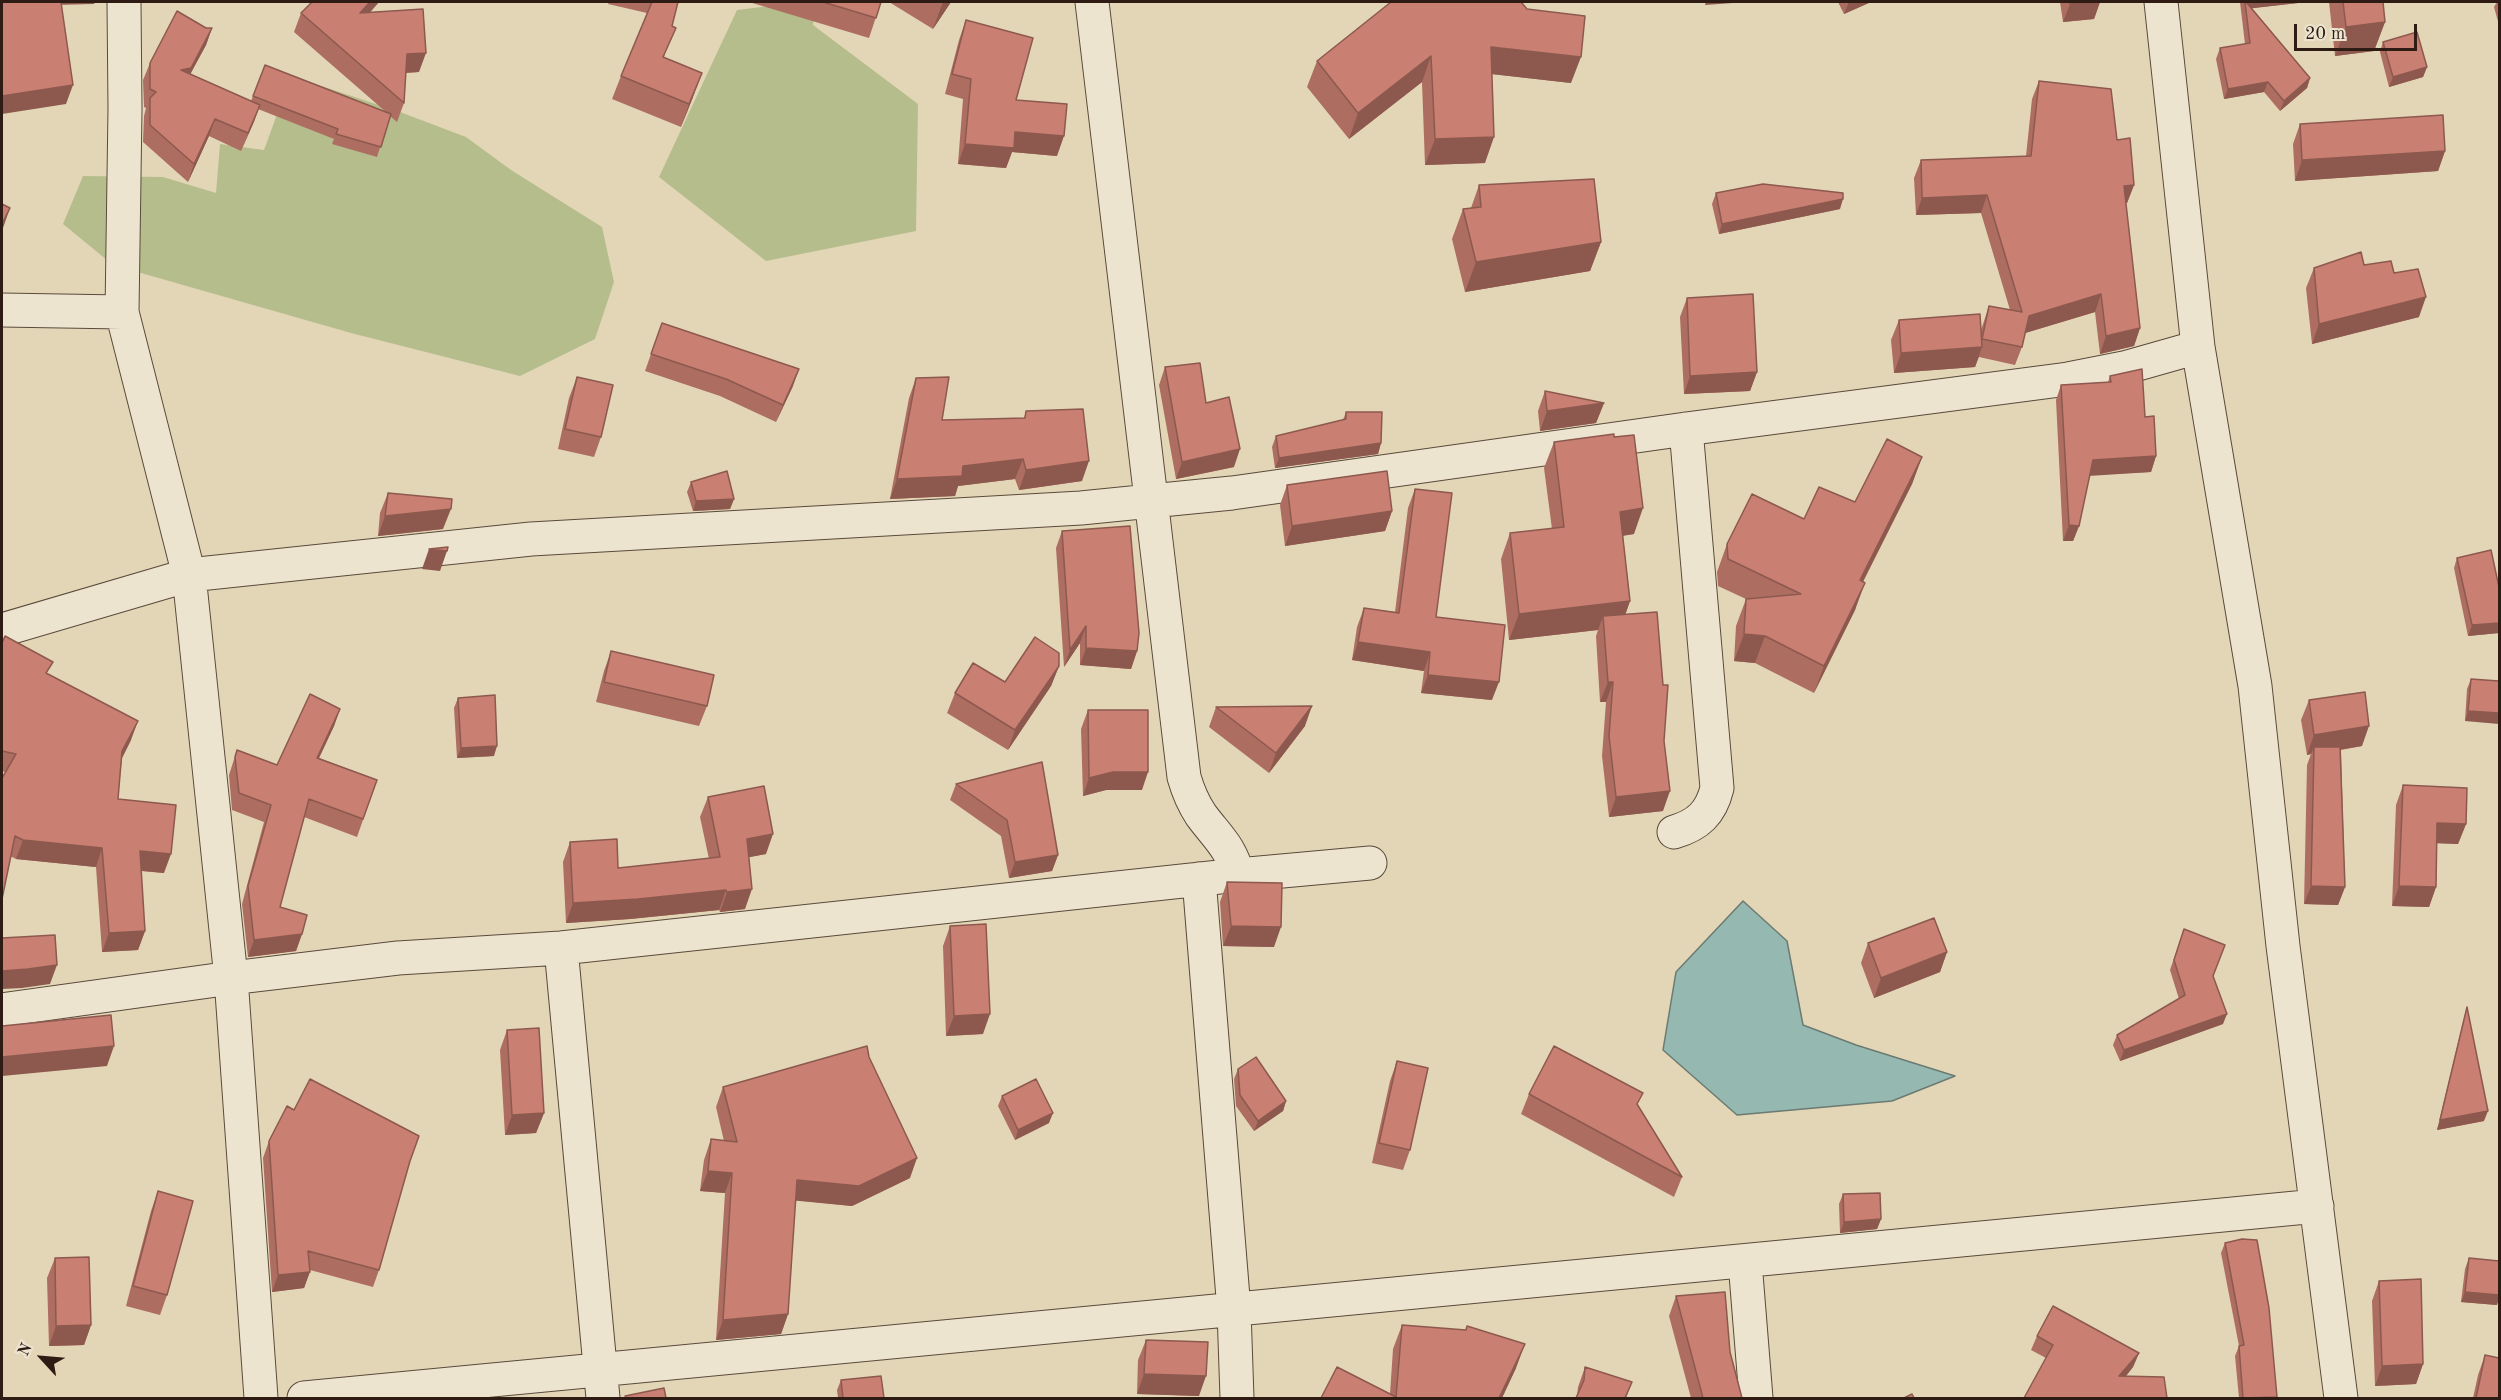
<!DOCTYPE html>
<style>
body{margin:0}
#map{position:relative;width:2501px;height:1400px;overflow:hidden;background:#e3d6b6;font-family:"Old Standard TT",serif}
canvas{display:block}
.frame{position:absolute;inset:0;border:3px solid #2d1b14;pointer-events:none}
.north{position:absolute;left:12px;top:1328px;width:60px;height:60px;-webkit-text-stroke:4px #ede4d0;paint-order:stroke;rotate:296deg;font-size:16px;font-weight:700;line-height:24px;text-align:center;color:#2d1b14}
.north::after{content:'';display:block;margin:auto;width:21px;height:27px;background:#2d1b14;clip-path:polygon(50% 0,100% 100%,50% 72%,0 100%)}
.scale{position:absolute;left:2294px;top:24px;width:123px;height:27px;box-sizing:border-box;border:3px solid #2d1b14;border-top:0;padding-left:8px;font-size:18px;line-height:21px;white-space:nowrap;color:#2d1b14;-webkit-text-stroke:4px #ede4d0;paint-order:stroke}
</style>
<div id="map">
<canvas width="2501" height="1400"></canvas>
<div class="frame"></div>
<div class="north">N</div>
<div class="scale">20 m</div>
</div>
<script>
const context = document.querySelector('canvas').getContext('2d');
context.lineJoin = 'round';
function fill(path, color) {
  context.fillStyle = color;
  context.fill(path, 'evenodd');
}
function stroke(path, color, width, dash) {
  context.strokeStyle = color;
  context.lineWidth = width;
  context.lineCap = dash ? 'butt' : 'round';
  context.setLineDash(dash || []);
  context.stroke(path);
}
fill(new Path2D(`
 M 802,2 L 815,2 L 813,25 L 918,104 L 916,231 L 766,261 L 659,177 L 737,10 Z
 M 291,76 L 400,112 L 466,137 L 511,170 L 602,227 L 614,282 L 595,339 L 520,376 L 351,333 L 113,265 L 63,224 L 83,176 L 163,177 L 216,193 L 220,144 L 264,150 Z`), '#b6bd8c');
const water = new Path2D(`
 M 1743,901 L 1787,941 L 1803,1025 L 1856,1045 L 1955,1076 L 1892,1101 L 1737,1115 L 1663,1050 L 1676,972 Z`);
fill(water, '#95b9b0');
stroke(water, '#6b7a72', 1.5);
const minor = new Path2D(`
 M 124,2 L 125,109 L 122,312 L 189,575 L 231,978 L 261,1398
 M 1092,2 L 1184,777 C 1188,791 1193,803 1201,815 C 1218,838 1230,846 1238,875
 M 2161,2 L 2198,347 L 2255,686 L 2283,946 L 2341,1398
 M 2,310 L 122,312
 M 2,630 L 189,575 L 531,539 L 1081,508 L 1151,501 L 1232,493 L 1686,429 L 2068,379 L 2124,368 L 2198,347
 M 1674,832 C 1698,825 1711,813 1717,788 L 1686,429
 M 1199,879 L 1234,1310 L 1237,1398
 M 561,948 L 603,1398
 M 2,1010 L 231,978 L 398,958 L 561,948 L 1238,875 L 1370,863
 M 1745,1262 L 1756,1398
 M 304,1398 L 2317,1206`);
stroke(minor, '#5a4a3c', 35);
stroke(minor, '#ede4d0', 33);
fill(new Path2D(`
 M 312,2 L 379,2 L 370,12 L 419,72 L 406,73 L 404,103 L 397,122 L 390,116 L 377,157 L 332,144 L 334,139 L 258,109 L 241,151 L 209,136 L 188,182 L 143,142 L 144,116 L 146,108 L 144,107 L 143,80 L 150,63 L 206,28 L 212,28 L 206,45 L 190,74 L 251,101 L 265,65 L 386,112 L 294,32 L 301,13 Z
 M 609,2 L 678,2 L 664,57 L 693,97 L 681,127 L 612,99 L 621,76 L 647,13 L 608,4 Z
 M 749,2 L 881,2 L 869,38 Z
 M 889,2 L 951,2 L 933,29 Z
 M 1391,2 L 1571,83 L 1492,74 L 1485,163 L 1425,165 L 1422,82 L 1349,139 L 1307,87 L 1317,61 Z
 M 1838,2 L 1871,2 L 1844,14 Z
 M 2060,2 L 2100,2 L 2094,19 L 2063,22 Z
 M 2240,2 L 2307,2 L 2252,8 L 2310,78 L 2307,88 L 2280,111 L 2264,92 L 2224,99 L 2216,59 L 2220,48 L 2245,44 Z
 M 2329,2 L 2383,2 L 2385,22 L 2374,51 L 2335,56 Z
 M 2497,2 L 2499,2 L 2499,25 L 2494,7 Z
 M 966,20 L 1016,100 L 1057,156 L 1012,152 L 1006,168 L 958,164 L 963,99 L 945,94 L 959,40 Z
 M 2383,42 L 2427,67 L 2423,77 L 2389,87 L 2380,52 Z
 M 2039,81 L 2117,140 L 2134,185 L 2127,203 L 2126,203 L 2140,328 L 2134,346 L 2100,354 L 2095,312 L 2025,333 L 2022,347 L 2015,365 L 1979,357 L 1975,367 L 1894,373 L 1891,340 L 1899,320 L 1981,330 L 1989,306 L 2010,310 L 1981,213 L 1916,215 L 1914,178 L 1921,160 L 2026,156 L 2032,99 Z
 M 2300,124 L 2445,151 L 2438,171 L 2295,181 L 2293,144 Z
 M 1479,185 L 1601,242 L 1590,271 L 1465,292 L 1452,239 L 1463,209 L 1471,208 Z
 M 1716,193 L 1840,209 L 1719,234 L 1712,204 Z
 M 2364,265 L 2394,273 L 2419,317 L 2312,344 L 2306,288 L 2314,268 Z
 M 1687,298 L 1757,372 L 1750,391 L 1684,394 L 1680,317 Z
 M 662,323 L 793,386 L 776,422 L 720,396 L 645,371 Z
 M 1165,367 L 1206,403 L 1234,467 L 1176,479 L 1159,385 Z
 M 2110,376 L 2145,417 L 2156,456 L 2151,472 L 2090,475 L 2079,526 L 2073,541 L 2063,541 L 2056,400 L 2061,385 L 2108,382 Z
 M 577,377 L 601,437 L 594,457 L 558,449 L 569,398 Z
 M 916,378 L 942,420 L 1024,418 L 1026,411 L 1082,481 L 1019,490 L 1015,479 L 958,486 L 955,496 L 890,499 L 909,398 Z
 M 1545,391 L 1604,403 L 1596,423 L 1540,431 L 1538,411 Z
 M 1346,412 L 1381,443 L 1378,454 L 1275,468 L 1272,447 L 1276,436 L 1343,420 Z
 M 1554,442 L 1634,534 L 1623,536 L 1630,601 L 1625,615 L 1664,741 L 1663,811 L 1609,817 L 1602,756 L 1606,702 L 1600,702 L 1596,636 L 1598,630 L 1509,640 L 1501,559 L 1510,533 L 1552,529 L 1544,468 Z
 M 1922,457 L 1912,484 L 1863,582 L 1855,610 L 1814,693 L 1755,663 L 1734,661 L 1736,626 L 1746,599 L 1718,586 L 1717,572 L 1727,544 L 1855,502 Z
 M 691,482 L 734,499 L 730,509 L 693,511 L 687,492 Z
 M 1287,485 L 1392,511 L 1385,531 L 1285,546 L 1280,505 Z
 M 1415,489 L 1436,617 L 1492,700 L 1421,693 L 1424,671 L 1352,660 L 1357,627 L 1364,608 L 1395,612 L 1408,508 Z
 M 388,493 L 443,529 L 378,536 L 380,513 Z
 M 1062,531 L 1137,651 L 1131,669 L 1080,665 L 1080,643 L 1064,667 L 1056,548 Z
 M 2457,558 L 2499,587 L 2499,633 L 2468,636 L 2454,568 Z
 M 2,643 L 48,674 L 131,740 L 122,758 L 118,799 L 164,873 L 141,871 L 145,931 L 138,950 L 102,952 L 96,867 L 16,859 L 10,856 L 5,772 L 2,771 Z
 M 611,651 L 707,706 L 699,726 L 596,702 L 604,671 Z
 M 1059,666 L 1051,686 L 1008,750 L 947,713 L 955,693 L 1005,682 Z
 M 2471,679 L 2499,681 L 2465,721 L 2467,689 Z
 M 458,698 L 494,756 L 457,758 L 454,708 Z
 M 2309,700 L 2362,746 L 2341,750 L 2345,887 L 2338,905 L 2304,904 L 2307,765 L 2311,754 L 2307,755 L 2301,720 Z
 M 1216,707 L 1305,726 L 1269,773 L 1209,727 Z
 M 340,709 L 334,726 L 319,758 L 377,780 L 357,837 L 304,817 L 280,907 L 302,934 L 296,951 L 248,957 L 242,904 L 264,822 L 232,810 L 229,775 L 237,750 L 277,765 Z
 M 1088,710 L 1142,790 L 1106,790 L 1083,796 L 1081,729 Z
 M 956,784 L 1058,855 L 1052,871 L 1009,878 L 1001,836 L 950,800 Z
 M 2403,785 L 2466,824 L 2458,844 L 2437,843 L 2436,887 L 2429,907 L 2392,906 L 2396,805 Z
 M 708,797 L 766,854 L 749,857 L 745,909 L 720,912 L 719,910 L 630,919 L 566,923 L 563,862 L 570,842 L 618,868 L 709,859 L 700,817 Z
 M 1227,882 L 1274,947 L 1223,946 L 1220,902 Z
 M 950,926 L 983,1034 L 946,1036 L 943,946 Z
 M 2184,929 L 2213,977 L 2223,1024 L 2120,1061 L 2113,1045 L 2117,1035 L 2179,999 L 2170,970 Z
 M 1868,943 L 1947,952 L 1940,972 L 1874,998 L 1861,963 Z
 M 2467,1007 L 2484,1121 L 2437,1130 L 2464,1018 Z
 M 507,1030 L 544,1113 L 536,1133 L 505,1135 L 500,1050 Z
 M 869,1057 L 910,1178 L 852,1206 L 795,1200 L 788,1314 L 781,1334 L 716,1340 L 725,1193 L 700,1191 L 704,1160 L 711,1139 L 724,1141 L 716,1107 L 723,1087 Z
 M 1397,1061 L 1410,1150 L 1403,1170 L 1372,1163 L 1390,1081 Z
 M 1238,1069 L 1286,1101 L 1283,1111 L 1254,1131 L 1236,1106 L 1234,1079 Z
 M 1529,1094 L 1638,1106 L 1682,1177 L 1674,1197 L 1521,1114 Z
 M 1002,1096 L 1049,1123 L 1015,1140 L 998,1106 Z
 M 269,1141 L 409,1163 L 379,1270 L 373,1287 L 310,1270 L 304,1288 L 272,1292 L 263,1158 Z
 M 158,1191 L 167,1295 L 160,1315 L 126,1306 L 151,1211 Z
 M 1843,1194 L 1881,1219 L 1877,1229 L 1840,1233 L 1839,1204 Z
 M 2225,1243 L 2276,1398 L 2239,1398 L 2235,1356 L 2239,1346 L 2221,1253 Z
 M 55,1258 L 91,1325 L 84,1345 L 49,1346 L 47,1278 Z
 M 2469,1258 L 2497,1305 L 2461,1302 L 2465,1269 Z
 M 2379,1281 L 2423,1364 L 2416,1384 L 2375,1386 L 2372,1301 Z
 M 1676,1296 L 1730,1352 L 1742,1398 L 1691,1398 L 1669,1316 Z
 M 1402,1325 L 1516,1368 L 1502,1398 L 1321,1398 L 1390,1394 L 1393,1349 Z
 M 2037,1336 L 2139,1353 L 2133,1367 L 2126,1376 L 2046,1358 L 2031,1350 Z
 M 1146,1340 L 1199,1396 L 1137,1394 L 1138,1360 Z
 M 2485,1355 L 2499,1398 L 2473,1398 L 2478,1375 Z
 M 1585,1367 L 1632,1382 L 1626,1398 L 1576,1398 L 1577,1396 L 1578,1387 Z
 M 841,1380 L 884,1398 L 838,1398 L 837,1390 Z`), '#ad6d61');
fill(new Path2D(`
 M 53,2 L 95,2 L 94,4 L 52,5 Z
 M 370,2 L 379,2 L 353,32 L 360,13 Z
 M 943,2 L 951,2 L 933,29 Z
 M 1706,2 L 1747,2 L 1705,5 Z
 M 1849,2 L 1871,2 L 1844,14 Z
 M 2092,2 L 2100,2 L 2094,19 L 2063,22 L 2070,4 Z
 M 2245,2 L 2307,2 L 2246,9 Z
 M 2385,22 L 2374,51 L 2335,56 L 2346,27 Z
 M 212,28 L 206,45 L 184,86 L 181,70 Z
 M 1491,47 L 1581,57 L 1571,83 L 1482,73 Z
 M 426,53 L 419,72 L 400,73 L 407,54 Z
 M 1431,56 L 1422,82 L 1349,139 L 1358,113 Z
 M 2427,67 L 2423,77 L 2389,87 L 2393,77 Z
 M 702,73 L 693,97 L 681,127 L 689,104 Z
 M 2310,78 L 2307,88 L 2280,111 L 2284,101 Z
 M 2268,82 L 2264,92 L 2224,99 L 2228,89 Z
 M 73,85 L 66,104 L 2,114 L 2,96 Z
 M 260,105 L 254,122 L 241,151 L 248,133 Z
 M 215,119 L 209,136 L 188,182 L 194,164 Z
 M 1015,132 L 1064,136 L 1057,156 L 1012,152 L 1006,168 L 958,164 L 965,144 Z
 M 1494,137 L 1485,163 L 1425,165 L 1435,139 Z
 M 2445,151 L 2438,171 L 2295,181 L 2302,160 Z
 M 2134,185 L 2127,203 L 2117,203 L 2124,186 Z
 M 1987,195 L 1981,213 L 1916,215 L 1922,198 Z
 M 1843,199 L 1840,209 L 1719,234 L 1722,224 Z
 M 10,208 L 3,228 L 2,230 L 2,224 Z
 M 1601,242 L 1590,271 L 1465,292 L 1476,262 Z
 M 2101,294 L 2095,312 L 2022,334 L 2029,316 Z
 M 2426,297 L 2419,317 L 2312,344 L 2319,324 Z
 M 2140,328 L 2134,346 L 2100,354 L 2106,336 Z
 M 1982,347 L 1975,367 L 1894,373 L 1901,353 Z
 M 799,369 L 793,386 L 776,422 L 783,405 Z
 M 1757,372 L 1750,391 L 1684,394 L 1690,376 Z
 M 1604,403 L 1596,423 L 1540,431 L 1547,411 Z
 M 1381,443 L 1378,454 L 1275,468 L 1279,458 Z
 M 1240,449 L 1234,467 L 1176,479 L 1182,462 Z
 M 2156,456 L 2151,472 L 2088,476 L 2093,460 Z
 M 1922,457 L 1912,484 L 1850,607 L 1860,580 Z
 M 1023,459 L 1015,479 L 958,486 L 955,496 L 890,499 L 897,479 L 963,466 Z
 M 1089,461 L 1082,481 L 1019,490 L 1026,470 Z
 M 734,499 L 730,509 L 693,511 L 696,501 Z
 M 1643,508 L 1634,534 L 1611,537 L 1620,512 Z
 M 451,509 L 443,529 L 378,536 L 385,516 Z
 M 1392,511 L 1385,531 L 1285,546 L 1292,526 Z
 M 2069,525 L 2079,526 L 2073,541 L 2063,541 Z
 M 429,549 L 447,551 L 440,571 L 422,569 Z
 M 1865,583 L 1855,610 L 1814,693 L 1824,666 Z
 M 1630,601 L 1621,627 L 1603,616 L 1598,630 L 1509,640 L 1519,614 Z
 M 2499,623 L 2499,633 L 2468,636 L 2472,625 Z
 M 1086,626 L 1080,643 L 1064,667 L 1070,650 Z
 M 1744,634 L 1765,636 L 1755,663 L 1734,661 Z
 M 1358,642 L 1430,652 L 1424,671 L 1352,660 Z
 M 1086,648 L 1137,651 L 1131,669 L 1080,665 Z
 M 1059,666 L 1051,686 L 1008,750 L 1015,730 Z
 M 1428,675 L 1499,682 L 1492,700 L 1421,693 Z
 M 1608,682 L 1613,682 L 1606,702 L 1600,702 Z
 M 1312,706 L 1305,726 L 1269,773 L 1276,753 Z
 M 340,709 L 334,726 L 311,775 L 317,758 Z
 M 2468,711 L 2499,713 L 2499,724 L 2465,721 Z
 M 138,721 L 131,740 L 116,770 L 122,751 Z
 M 2369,726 L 2362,746 L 2313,754 L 2314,747 L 2311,754 L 2307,755 L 2314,735 Z
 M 497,746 L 494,756 L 457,758 L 461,748 Z
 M 1113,772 L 1148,772 L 1142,790 L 1106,790 L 1083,796 L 1089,778 Z
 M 1670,791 L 1663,811 L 1609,817 L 1616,797 Z
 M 2437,823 L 2466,824 L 2458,844 L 2430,843 Z
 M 773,834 L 766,854 L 740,859 L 747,839 Z
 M 23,840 L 102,848 L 96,867 L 16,859 Z
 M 140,851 L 171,854 L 164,873 L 133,870 Z
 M 1058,855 L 1052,871 L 1009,878 L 1015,862 Z
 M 2311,886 L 2345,887 L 2338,905 L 2304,904 Z
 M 2399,886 L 2436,887 L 2429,907 L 2392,906 Z
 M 752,889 L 745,909 L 720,912 L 727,892 Z
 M 726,890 L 719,910 L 630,919 L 566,923 L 573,903 Z
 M 1231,926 L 1281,927 L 1274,947 L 1223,946 Z
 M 145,931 L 138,950 L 102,952 L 109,933 Z
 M 302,934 L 296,951 L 248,957 L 254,940 Z
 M 1947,952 L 1940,972 L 1874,998 L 1881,978 Z
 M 57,965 L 50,984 L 22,988 L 2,989 L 2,971 Z
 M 990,1014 L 983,1034 L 946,1036 L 954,1016 Z
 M 2227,1014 L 2223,1024 L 2120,1061 L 2124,1050 Z
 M 114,1046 L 107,1066 L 2,1076 L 2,1057 Z
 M 1286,1101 L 1283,1111 L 1254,1131 L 1258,1121 Z
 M 2488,1111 L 2484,1121 L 2437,1130 L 2440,1120 Z
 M 544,1113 L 536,1133 L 505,1135 L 512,1115 Z
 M 1053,1113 L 1049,1123 L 1015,1140 L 1018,1130 Z
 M 917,1158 L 910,1178 L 852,1206 L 789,1200 L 797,1180 Z
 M 708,1171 L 732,1173 L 725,1193 L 700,1191 Z
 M 1881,1219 L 1877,1229 L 1840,1233 L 1844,1222 Z
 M 310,1272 L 304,1288 L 272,1292 L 278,1275 Z
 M 2465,1292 L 2499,1295 L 2499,1299 L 2497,1305 L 2461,1302 Z
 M 788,1314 L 781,1334 L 716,1340 L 723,1320 Z
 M 91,1325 L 84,1345 L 49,1346 L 56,1326 Z
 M 1525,1344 L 1516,1368 L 1502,1398 L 1499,1398 Z
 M 2139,1353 L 2133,1367 L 2114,1391 L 2119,1376 Z
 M 2423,1364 L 2416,1384 L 2375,1386 L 2382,1366 Z
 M 1144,1374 L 1206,1376 L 1199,1396 L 1137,1394 Z`), '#8d594f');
const building = new Path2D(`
 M 2,2 L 61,2 L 73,85 L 2,96 Z
 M 312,2 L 370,2 L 360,13 L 423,9 L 426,53 L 407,54 L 404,103 L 301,13 Z
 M 652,2 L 678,2 L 672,26 L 676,28 L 663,57 L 702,73 L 689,104 L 621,76 Z
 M 823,2 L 881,2 L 876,18 Z
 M 1391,2 L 1521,2 L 1527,9 L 1585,16 L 1581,57 L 1491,47 L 1494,137 L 1435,139 L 1431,56 L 1358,113 L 1317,61 Z
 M 2069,2 L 2092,2 L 2070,4 Z
 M 2245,2 L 2246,2 L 2310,78 L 2284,101 L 2268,82 L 2228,89 L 2220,48 L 2250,43 Z
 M 2343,2 L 2383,2 L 2385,22 L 2346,27 Z
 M 177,11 L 206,28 L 212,28 L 191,68 L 181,70 L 260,105 L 248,133 L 215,119 L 194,164 L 150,125 L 150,98 L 156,92 L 150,89 L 150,63 Z
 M 966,20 L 1033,38 L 1016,100 L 1067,104 L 1064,136 L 1015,132 L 1014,148 L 965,144 L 971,79 L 952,74 Z
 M 2417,32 L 2427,67 L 2393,77 L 2383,42 Z
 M 265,65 L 391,114 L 381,147 L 336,134 L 338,129 L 253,96 Z
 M 2039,81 L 2111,89 L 2117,140 L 2130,138 L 2134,185 L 2124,186 L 2140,328 L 2106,336 L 2101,294 L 2029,316 L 2022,347 L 1982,339 L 1989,306 L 2022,312 L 1987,195 L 1922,198 L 1921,160 L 2031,156 Z
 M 2443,115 L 2445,151 L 2302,160 L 2300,124 Z
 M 1594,179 L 1601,242 L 1476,262 L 1463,209 L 1481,207 L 1479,185 Z
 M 1763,184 L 1843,193 L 1843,199 L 1722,224 L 1716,193 Z
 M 2,204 L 10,208 L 2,224 Z
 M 2361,252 L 2364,265 L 2391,261 L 2394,273 L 2418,269 L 2426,297 L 2319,324 L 2314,268 Z
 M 1753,294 L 1757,372 L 1690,376 L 1687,298 Z
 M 1980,314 L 1982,347 L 1901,353 L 1899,320 Z
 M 662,323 L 799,369 L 783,405 L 726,379 L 651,354 Z
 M 1200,363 L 1206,403 L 1229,397 L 1240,449 L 1182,462 L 1165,367 Z
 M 2142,369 L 2145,417 L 2154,416 L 2156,456 L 2093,460 L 2079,526 L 2069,525 L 2061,385 L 2111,382 L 2110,376 Z
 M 577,377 L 613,385 L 601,437 L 565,429 Z
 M 949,377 L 942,420 L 1025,418 L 1026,411 L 1083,409 L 1089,461 L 1026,470 L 1023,459 L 963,466 L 962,476 L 897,479 L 916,378 Z
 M 1545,391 L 1604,403 L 1547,411 Z
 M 1346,412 L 1382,412 L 1381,443 L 1279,458 L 1276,436 L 1346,419 Z
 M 1614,434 L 1614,437 L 1634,435 L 1643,508 L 1620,512 L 1630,601 L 1519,614 L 1510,533 L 1564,527 L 1554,442 Z
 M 1887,439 L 1922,457 L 1860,580 L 1865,583 L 1824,666 L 1765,636 L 1744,634 L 1746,599 L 1801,594 L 1728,559 L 1727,544 L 1752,494 L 1804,519 L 1819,487 L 1855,502 Z
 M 727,471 L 734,499 L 696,501 L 691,482 Z
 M 1387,471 L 1392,511 L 1292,526 L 1287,485 Z
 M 1415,489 L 1452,493 L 1436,617 L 1505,625 L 1499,682 L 1428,675 L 1430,652 L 1358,642 L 1364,608 L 1399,613 Z
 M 388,493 L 452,499 L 451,509 L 385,516 Z
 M 1130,526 L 1139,633 L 1137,651 L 1086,648 L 1086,626 L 1070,650 L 1062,531 Z
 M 448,547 L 447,551 L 429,549 Z
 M 2491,550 L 2499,587 L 2499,623 L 2472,625 L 2457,558 Z
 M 1657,612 L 1663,685 L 1668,685 L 1664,741 L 1670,791 L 1616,797 L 1609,736 L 1613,682 L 1608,682 L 1603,616 Z
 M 5,636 L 53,662 L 46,673 L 138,721 L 122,751 L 118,799 L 176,805 L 171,854 L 140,851 L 145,931 L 109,933 L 102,848 L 23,840 L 15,836 L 2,899 L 2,778 L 16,754 L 2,751 L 2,643 Z
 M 1035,637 L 1059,653 L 1059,666 L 1015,730 L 955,693 L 973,663 L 1005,682 Z
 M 611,651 L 714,675 L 707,706 L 604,682 Z
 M 2471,679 L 2499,681 L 2499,713 L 2468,711 Z
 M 2365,692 L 2369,726 L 2314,735 L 2309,700 Z
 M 310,694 L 340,709 L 317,758 L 377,780 L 363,819 L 309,799 L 280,907 L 307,915 L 302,934 L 254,940 L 248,886 L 271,805 L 239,793 L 235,757 L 237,750 L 277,765 Z
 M 495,695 L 497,746 L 461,748 L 458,698 Z
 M 1312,706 L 1276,753 L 1216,707 Z
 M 1088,710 L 1148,710 L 1148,772 L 1113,772 L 1089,778 Z
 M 2314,747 L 2340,747 L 2345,887 L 2311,886 Z
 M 1042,762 L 1058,855 L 1015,862 L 1007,820 L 956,784 Z
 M 2403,785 L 2467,788 L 2466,824 L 2437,823 L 2436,887 L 2399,886 Z
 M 764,786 L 773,834 L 747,839 L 752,889 L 727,892 L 726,890 L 638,899 L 573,903 L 570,842 L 617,839 L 618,868 L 720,857 L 708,797 Z
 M 1227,882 L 1282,883 L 1281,927 L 1231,926 Z
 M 1934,918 L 1947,952 L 1881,978 L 1868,943 Z
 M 986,924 L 990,1014 L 954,1016 L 950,926 Z
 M 2184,929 L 2225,945 L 2213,976 L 2227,1014 L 2124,1050 L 2117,1035 L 2185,995 L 2174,960 Z
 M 55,935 L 57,965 L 28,969 L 2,971 L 2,938 Z
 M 2467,1007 L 2488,1111 L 2440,1120 Z
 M 111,1015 L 114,1046 L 2,1057 L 2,1026 Z
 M 539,1028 L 544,1113 L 512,1115 L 507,1030 Z
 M 867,1046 L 869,1057 L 917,1158 L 859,1186 L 797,1180 L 788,1314 L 723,1320 L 732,1173 L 708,1171 L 711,1139 L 737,1142 L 723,1087 Z
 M 1554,1046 L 1643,1093 L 1637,1104 L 1682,1177 L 1529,1094 Z
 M 1256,1057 L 1286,1101 L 1258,1121 L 1240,1095 L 1238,1069 Z
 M 1397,1061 L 1428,1068 L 1410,1150 L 1379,1143 Z
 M 310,1079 L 419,1136 L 410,1161 L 379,1270 L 308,1251 L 310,1272 L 278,1275 L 269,1141 L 287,1106 L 294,1110 Z
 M 1036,1079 L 1053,1113 L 1018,1130 L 1002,1096 Z
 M 158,1191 L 193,1201 L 167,1295 L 133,1286 Z
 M 1880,1193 L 1881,1219 L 1844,1222 L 1843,1194 Z
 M 2242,1239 L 2257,1240 L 2269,1308 L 2277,1397 L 2243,1398 L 2239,1346 L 2244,1345 L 2225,1243 Z
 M 89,1257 L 91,1325 L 56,1326 L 55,1258 Z
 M 2469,1258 L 2499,1261 L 2499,1295 L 2465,1292 Z
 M 2421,1279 L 2423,1364 L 2382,1366 L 2379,1281 Z
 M 1725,1292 L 1730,1352 L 1742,1398 L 1703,1398 L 1676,1296 Z
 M 2053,1306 L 2139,1353 L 2119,1376 L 2164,1377 L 2167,1398 L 2024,1398 L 2053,1345 L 2037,1336 Z
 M 1402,1325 L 1466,1330 L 1467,1326 L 1525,1344 L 1499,1398 L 1321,1398 L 1337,1367 L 1396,1397 Z
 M 1146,1340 L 1208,1342 L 1206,1376 L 1144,1374 Z
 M 2485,1355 L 2499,1358 L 2499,1398 L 2476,1398 Z
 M 1585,1367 L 1632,1382 L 1625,1398 L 1576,1398 L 1584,1380 Z
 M 881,1376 L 884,1398 L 843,1398 L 841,1380 Z
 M 664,1388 L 666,1398 L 626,1398 L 625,1396 Z
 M 1912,1394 L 1914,1398 L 1904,1398 Z`);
fill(building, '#c97f71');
stroke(building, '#8d594f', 1.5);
</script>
